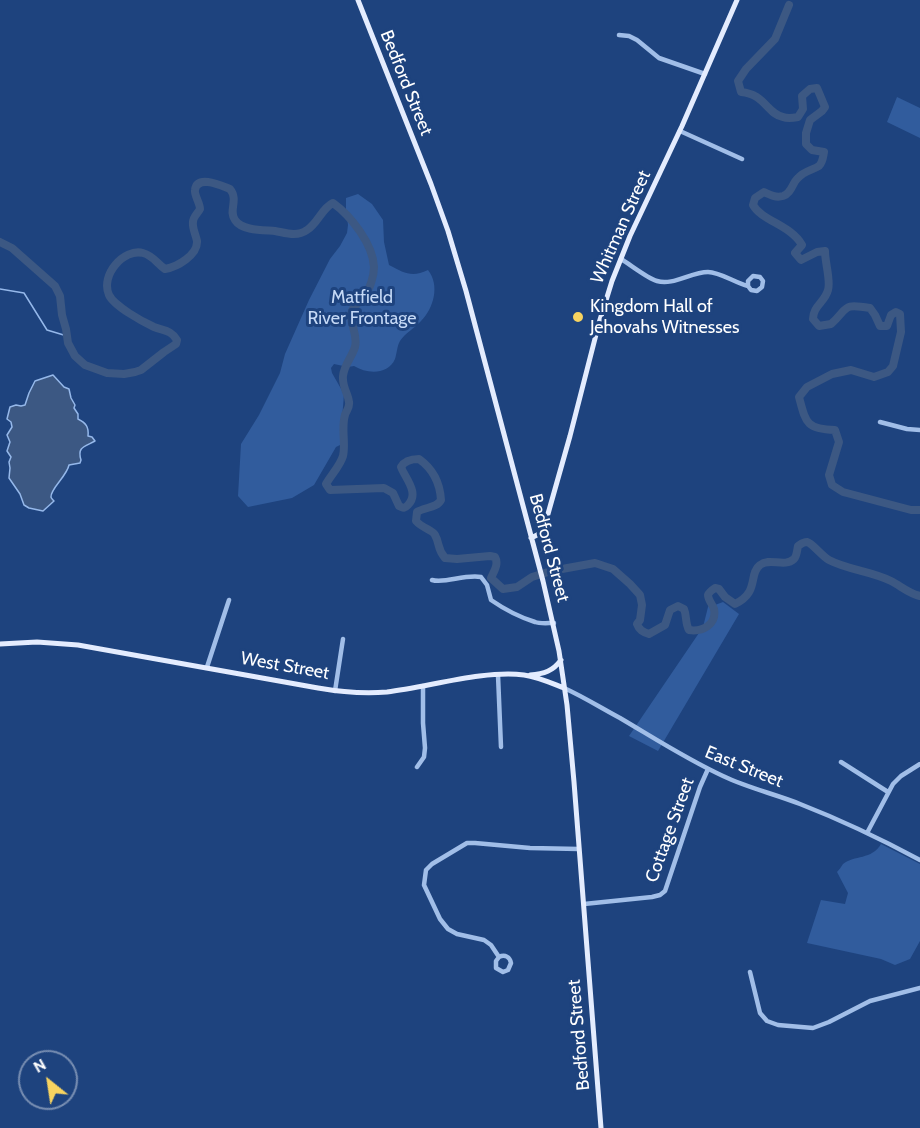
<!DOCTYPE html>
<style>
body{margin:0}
#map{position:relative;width:920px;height:1128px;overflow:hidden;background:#1e437e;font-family:Cabin,sans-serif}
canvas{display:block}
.north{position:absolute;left:18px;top:1050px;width:60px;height:60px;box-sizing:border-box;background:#1e437e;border:2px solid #788eb2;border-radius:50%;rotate:330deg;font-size:16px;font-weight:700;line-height:24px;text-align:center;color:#fff}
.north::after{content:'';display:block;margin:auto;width:21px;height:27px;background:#f7d360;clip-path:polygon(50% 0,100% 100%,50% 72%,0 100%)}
</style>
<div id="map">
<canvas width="920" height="1128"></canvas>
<div class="north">N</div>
</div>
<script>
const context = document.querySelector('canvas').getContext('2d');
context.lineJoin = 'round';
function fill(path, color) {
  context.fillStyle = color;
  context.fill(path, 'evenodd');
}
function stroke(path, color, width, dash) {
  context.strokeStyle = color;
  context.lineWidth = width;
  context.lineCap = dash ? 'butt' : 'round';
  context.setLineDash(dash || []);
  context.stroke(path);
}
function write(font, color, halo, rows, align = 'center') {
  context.font = font + ' Cabin,sans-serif';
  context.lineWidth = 6;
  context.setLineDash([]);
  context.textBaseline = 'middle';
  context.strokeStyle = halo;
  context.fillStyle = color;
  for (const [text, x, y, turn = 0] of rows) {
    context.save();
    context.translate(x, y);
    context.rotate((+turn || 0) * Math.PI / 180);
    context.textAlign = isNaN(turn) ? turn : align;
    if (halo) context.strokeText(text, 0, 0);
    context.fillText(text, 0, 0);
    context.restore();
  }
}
fill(new Path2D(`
 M 897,97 L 920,108 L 920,138 L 887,122 Z
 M 358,194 L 372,204 L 383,220 L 384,242 L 389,265 C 404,273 412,278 428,270 C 440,285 434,308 421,321 C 415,328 405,333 400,341 C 397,346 397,353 395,359 C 388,375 367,374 354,366 L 348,367 L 334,364 L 331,368 L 332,373 L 344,394 L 340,445 L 336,447 L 314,485 L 292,498 L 248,507 L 238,496 L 241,444 L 259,415 L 280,373 L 285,354 L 309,300 L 330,259 L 340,246 L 347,233 L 348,225 L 346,210 L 346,198 Z
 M 723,602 L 739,614 L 658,751 L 629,736 L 703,627 L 708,607 L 710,604 L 715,605 Z
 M 881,844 L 920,864 L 920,941 L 910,959 L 895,965 L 881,959 L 807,943 L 821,900 L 845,904 L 848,893 L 837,872 C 839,870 841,867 843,864 C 854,855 872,860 881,844 Z`), '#315c9d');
const water = new Path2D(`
 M 53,375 L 64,387 L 69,389 L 71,398 L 75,405 L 74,408 L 78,414 L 78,419 C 86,423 89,427 88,436 L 92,437 L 95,441 C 84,447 77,447 81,460 L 80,463 L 69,465 C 67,476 50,489 51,497 C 51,498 53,500 54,501 L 43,511 L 29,508 L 24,505 L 20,494 L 9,478 L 10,468 L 9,462 L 11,457 L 7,451 L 10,442 L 7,435 L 12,427 L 11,422 L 7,419 L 10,407 L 16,405 L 21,406 L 25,405 L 29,393 L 35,381 Z`);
fill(water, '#3c5883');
stroke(water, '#95b8ea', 1.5);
stroke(new Path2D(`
 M 0,289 L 24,293 L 47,330 L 67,336`), '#95b8ea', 1.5);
stroke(new Path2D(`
 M 789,5 L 775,39 L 746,69 L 738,81 L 741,92 C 765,94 767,114 783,117 C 788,119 793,118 798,117 L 803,109 L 802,96 L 810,89 L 817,88 L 825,107 L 822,111 L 810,120 L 806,133 L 806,144 L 812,150 L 824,152 C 823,157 823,162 819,166 C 813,170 804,171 798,178 C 792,183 792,193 783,196 C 776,198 770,195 764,192 L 755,198 L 753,205 C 762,221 791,225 802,245 L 795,253 L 801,260 L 817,252 L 825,251 C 825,263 831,281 828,290 C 825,302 813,306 813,319 L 819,326 L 831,324 C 849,308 841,303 870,308 L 875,315 L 880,326 L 887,326 L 891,315 L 896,312 L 900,314 L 901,332 L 893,366 L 888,372 L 874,377 L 851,370 L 832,374 L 807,387 L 799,397 C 806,423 806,429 835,430 L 839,442 L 829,475 L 832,485 L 843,492 L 911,510 L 920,510
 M 0,242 L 12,248 L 55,286 L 60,296 L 62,315 L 66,329 L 68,343 L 75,356 L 85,365 L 107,373 L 124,374 L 135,372 L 141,370 L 164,352 L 176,344 L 177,340 C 171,330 164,331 154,327 C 143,322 114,306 109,295 C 100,275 124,248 143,253 C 154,256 157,264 165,269 C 177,267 198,255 197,241 C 196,235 192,228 193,222 C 193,217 198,213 200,209 C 200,203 194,195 195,190 C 197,174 222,186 230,189 C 239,200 228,211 235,220 C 242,231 264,230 275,231 C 286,233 297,237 307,230 C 318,223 322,208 333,203 C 351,216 373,244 374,267 C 374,276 370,289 364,297 C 359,303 351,307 351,315 C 351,326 358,336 355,347 C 352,357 344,365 343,376 C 342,387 348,393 349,402 C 350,408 346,411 345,415 C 341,428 346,444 343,456 C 340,466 331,475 326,484 L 330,490 L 384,488 L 393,493 L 399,506 C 404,508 404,509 408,505 C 420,493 405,478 401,467 C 405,460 412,459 419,459 C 433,469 440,483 441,500 C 437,508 425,507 417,512 L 416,521 C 422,528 433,530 435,535 C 440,544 437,549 445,558 L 457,559 L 490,556 L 495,557 C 499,564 494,571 491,578 L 503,589 L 517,587 L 532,577 L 551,571 L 595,563 L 613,569 L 630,584 L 640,595 L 642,605 L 640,620 L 637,624 C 639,630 643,632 649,634 L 665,625 L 670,610 L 678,606 L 684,609 C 687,616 685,623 689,630 C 702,632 717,625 714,609 C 713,605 708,600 708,595 C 709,592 712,590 715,588 L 719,589 L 725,597 L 735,604 C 760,592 748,574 760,565 C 770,557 784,568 794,559 C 797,556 797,550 798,546 C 801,544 803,542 807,542 C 812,543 822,556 829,560 C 848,570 871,571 891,581 C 901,586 908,593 920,596`), '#3c5883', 8);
stroke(new Path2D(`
 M 619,35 L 629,36 L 637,40 L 659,58 L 705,74
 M 680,131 L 742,159
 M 621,259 C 631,265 647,278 657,281 C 673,286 691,272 708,272 C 720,272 735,283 748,286 L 748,281 L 753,276 L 760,277 L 763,281 L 762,287 L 757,291 L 751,290 L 748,286
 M 880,422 L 907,429 L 920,430
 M 432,580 C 445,584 464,574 481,577 L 487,585 L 491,600 C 504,609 519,617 535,622 C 540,624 548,623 554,623
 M 207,667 L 229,600
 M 498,675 L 501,747
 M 564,688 C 584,697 601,708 620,718 C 654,738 688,760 723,776 C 748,788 775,794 800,804 C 841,820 881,839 920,860
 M 335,691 L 343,639
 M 841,762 L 888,792
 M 417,767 L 424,757 L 425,748 L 423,723 L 423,686
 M 867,833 L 893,784 L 901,776 L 920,764
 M 584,904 L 652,897 L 660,895 L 665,891 L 700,787 L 708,769
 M 499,957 L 496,961 L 496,968 L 503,972 L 508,970 L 511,963 C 510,957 505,954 499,957 L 491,945 L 484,940 L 457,934 L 448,929 L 440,919 L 424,885 L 426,870 L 432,864 L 467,843 L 475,843 L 530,848 L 579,849
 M 750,972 L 760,1013 L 767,1021 L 778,1025 L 813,1028 L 829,1022 L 870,1001 L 920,988`), '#a1bee8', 4.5);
stroke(new Path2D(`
 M 358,0 L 431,184 L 448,231 L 466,291 L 543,581 L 559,651 L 567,705 L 574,782 L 601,1128
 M 531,538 L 539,534 L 544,528 L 570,436 L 599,323 L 612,281 L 630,236 L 682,126 L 737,0
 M 0,644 L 37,642 L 78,645 L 318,688 C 341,692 363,694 387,692 C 429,687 483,670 524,675 C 538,677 551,683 564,688
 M 530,675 C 544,674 553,671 561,660`), '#e4ecfe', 5);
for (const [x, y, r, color] of [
 [578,317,6,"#f7d360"]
]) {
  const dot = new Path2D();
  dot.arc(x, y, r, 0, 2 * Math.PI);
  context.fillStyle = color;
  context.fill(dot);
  stroke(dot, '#1e437e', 2);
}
write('18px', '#fff', '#1e437e', [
 ["Bedford Street",406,83,68],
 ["Whitman Street",621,227,-66],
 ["Bedford Street",549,548,75],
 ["West Street",285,666,10],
 ["East Street",744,767,22],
 ["Cottage Street",670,830,-70],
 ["Bedford Street",579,1035,-95]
]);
write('18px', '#c5d9f6', '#1e437e', [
 ["Matfield",362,298],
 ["River Frontage",362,319]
]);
write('18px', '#fff', '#1e437e', [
 ["Kingdom Hall of",590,307],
 ["Jehovahs Witnesses",590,328]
], 'left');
</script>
